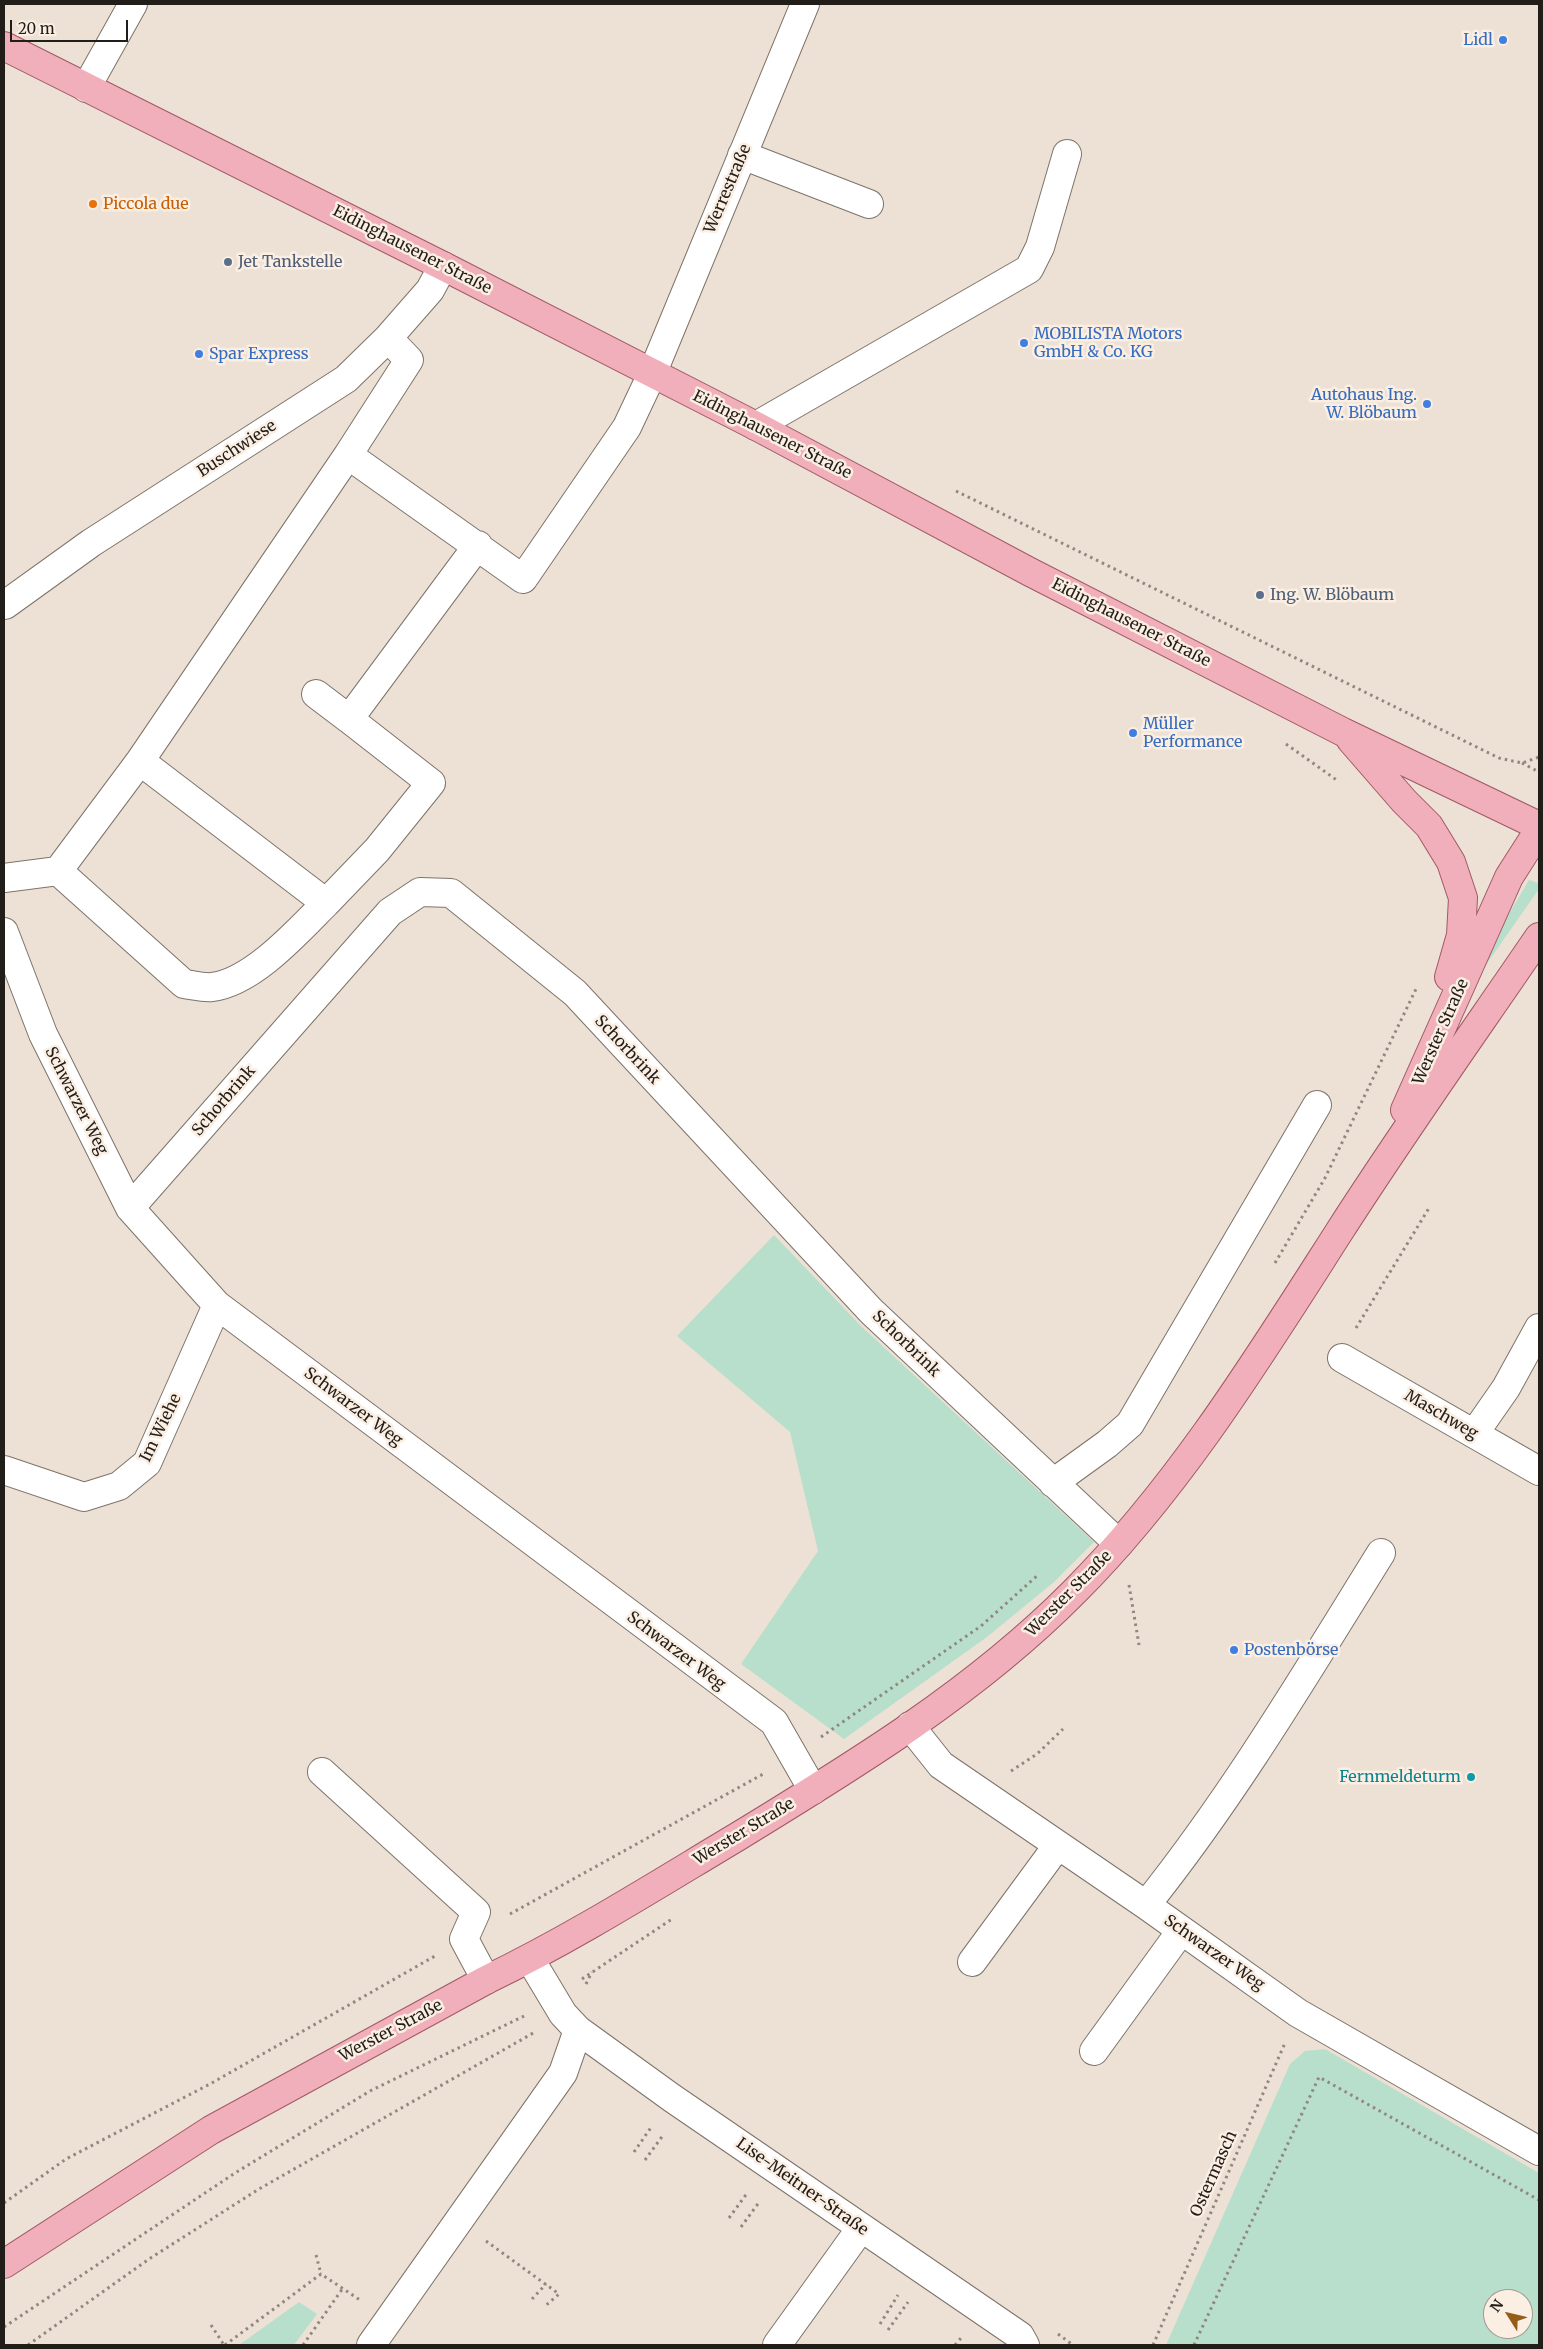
<!DOCTYPE html>
<meta charset="utf-8">
<style>
body{margin:0}
#map{position:relative;width:1543px;height:2349px;overflow:hidden;background:#ede1d5;font-family:Merriweather,serif}
canvas{display:block}
.frame{position:absolute;inset:0;border:5px solid #211d19;pointer-events:none}
.north{position:absolute;left:1483px;top:2289px;width:50px;height:50px;box-sizing:border-box;background:#fbeee2;border:1px solid #a49a92;border-radius:50%;rotate:306deg;font-size:14px;font-weight:700;line-height:20px;text-align:center;color:#211d19}
.north::after{content:'';display:block;margin:auto;width:18px;height:22px;background:#965d19;clip-path:polygon(50% 0,100% 100%,50% 72%,0 100%)}
.scale{position:absolute;left:10px;top:20px;width:118px;height:22px;box-sizing:border-box;border:2px solid #211d19;border-top:0;padding-left:6px;font-size:15px;line-height:18px;white-space:nowrap;color:#211d19;-webkit-text-stroke:4px #fbeee2;paint-order:stroke}
</style>
<div id="map">
<canvas width="1543" height="2349"></canvas>
<div class="frame"></div>
<div class="north">N</div>
<div class="scale">20 m</div>
</div>
<script>
const context = document.querySelector('canvas').getContext('2d');
context.lineJoin = 'round';
function fill(path, color) {
  context.fillStyle = color;
  context.fill(path, 'evenodd');
}
function stroke(path, color, width, dash) {
  context.strokeStyle = color;
  context.lineWidth = width;
  context.lineCap = dash ? 'butt' : 'round';
  context.setLineDash(dash || []);
  context.stroke(path);
}
function write(font, color, halo, rows, align = 'center') {
  context.font = font + ' Merriweather,serif';
  context.lineWidth = 5;
  context.setLineDash([]);
  context.textBaseline = 'middle';
  context.strokeStyle = halo;
  context.fillStyle = color;
  for (const [text, x, y, turn = 0] of rows) {
    context.save();
    context.translate(x, y);
    context.rotate((+turn || 0) * Math.PI / 180);
    context.textAlign = isNaN(turn) ? turn : align;
    if (halo) context.strokeText(text, 0, 0);
    context.fillText(text, 0, 0);
    context.restore();
  }
}
fill(new Path2D(`
 M 1529,880 L 1538,883 L 1539,889 L 1474,982 L 1470,979 Z
 M 774,1235 L 861,1326 L 1094,1542 L 1054,1582 L 987,1637 L 844,1739 L 741,1664 L 818,1551 L 790,1432 L 677,1336 Z
 M 1325,2049 L 1539,2173 L 1539,2345 L 1166,2345 L 1290,2064 L 1305,2051 ZM 1493,2299 L 1523,2299 L 1523,2329 L 1493,2329 Z
 M 299,2302 L 317,2314 L 294,2345 L 239,2345 Z`), '#b8dfcc');
const minor = new Path2D(`
 M 86,88 L 133,4
 M 742,155 L 869,204
 M 388,338 L 409,360 L 348,455 L 523,579 L 627,427 L 652,374 L 805,4
 M 756,426 L 1029,269 L 1040,247 L 1067,154
 M 5,605 L 91,543 L 346,379 L 388,338 L 430,290 L 443,266
 M 316,694 L 349,719
 M 58,871 L 184,984 C 193,985 203,988 212,987 C 253,982 298,931 326,903 L 140,761
 M 4,878 L 58,871 L 140,761 L 348,455
 M 326,903 L 377,850 L 431,783 L 349,719 L 478,545
 M 4,932 L 43,1034 L 130,1208 L 217,1305 L 774,1722 L 813,1790
 M 130,1208 L 390,912 L 420,892 L 451,893 L 575,993 L 871,1311 L 1119,1544
 M 1342,1358 L 1539,1471
 M 1474,1434 L 1506,1388 L 1539,1328
 M 4,1470 L 84,1497 L 119,1486 L 147,1463 L 217,1305
 M 1053,1483 L 1107,1444 L 1130,1424 L 1317,1105
 M 910,1726 L 941,1765 L 1146,1905 L 1298,2013 L 1539,2151
 M 322,1772 L 476,1912 L 464,1939 L 486,1980
 M 1146,1905 C 1234,1795 1307,1672 1381,1553
 M 530,1959 L 563,2014 L 578,2030 L 672,2098 L 1020,2336 L 1025,2345
 M 972,1962 L 1058,1845
 M 1094,2051 L 1181,1931
 M 371,2345 L 563,2073 L 578,2030
 M 777,2345 L 861,2228`);
const major = new Path2D(`
 M 4,46 L 443,266 L 756,426 L 1030,572 L 1343,732 L 1539,826
 M 1351,740 L 1404,801 L 1429,826 L 1451,862 L 1463,898 L 1461,935 L 1449,977
 M 1405,1110 L 1509,877 L 1539,830
 M 4,2264 L 211,2130 L 486,1980 C 573,1938 655,1886 737,1837 C 855,1765 976,1691 1074,1592 C 1179,1487 1259,1357 1339,1232 C 1403,1132 1472,1035 1539,937`);
stroke(minor, '#7e7369', 30);
stroke(major, '#a15964', 30);
stroke(new Path2D(`
 M 956,491 L 1499,758 L 1522,763 L 1539,757
 M 1286,744 L 1338,781
 M 1522,763 L 1539,772
 M 1275,1263 L 1325,1178 L 1416,989
 M 1356,1328 L 1429,1208
 M 1129,1585 L 1139,1645
 M 821,1737 L 981,1626 L 1038,1575
 M 1011,1771 L 1037,1754 L 1063,1729
 M 510,1914 L 765,1773
 M 582,1979 L 672,1919
 M 586,1984 L 592,1972
 M 634,2152 L 652,2126
 M 645,2160 L 664,2134
 M 4,2203 L 66,2159 L 210,2084 L 435,1956
 M 729,2218 L 748,2192
 M 741,2227 L 760,2201
 M 486,2241 L 559,2294 L 544,2307
 M 316,2255 L 321,2274
 M 532,2299 L 546,2284
 M 880,2324 L 898,2295
 M 211,2325 L 224,2345
 M 4,2327 L 235,2173 L 370,2091 L 524,2016
 M 888,2330 L 908,2302
 M 1058,2334 L 1073,2345
 M 28,2345 L 149,2259 L 259,2189 L 535,2032
 M 225,2345 L 321,2274 L 360,2300
 M 303,2345 L 343,2288
 M 955,2345 L 961,2338
 M 1153,2345 L 1285,2043
 M 1194,2345 L 1319,2077 L 1539,2200`), '#90877f', 3, [2.5, 4]);
stroke(minor, '#fff', 28);
stroke(major, '#f0afbb', 28);
for (const [x, y, r, color] of [
 [1503,40,5,"#3f7fe0"],
 [93,204,5,"#e8710a"],
 [228,262,5,"#5c6f8a"],
 [1024,343,5,"#3f7fe0"],
 [199,354,5,"#3f7fe0"],
 [1427,404,5,"#3f7fe0"],
 [1260,595,5,"#5c6f8a"],
 [1133,733,5,"#3f7fe0"],
 [1234,1650,5,"#3f7fe0"],
 [1471,1777,5,"#0f9aa8"]
]) {
  const dot = new Path2D();
  dot.arc(x, y, r, 0, 2 * Math.PI);
  context.fillStyle = color;
  context.fill(dot);
  stroke(dot, '#fbeee2', 2);
}
write('16px', '#366cbe', '#fbeee2', [
 ["Lidl",1493,40,"right"],
 ["MOBILISTA Motors",1034,334],
 ["GmbH & Co. KG",1034,352],
 ["Spar Express",209,354],
 ["Autohaus Ing.",1417,395,"right"],
 ["W. Blöbaum",1417,413,"right"],
 ["Müller",1143,724],
 ["Performance",1143,742],
 ["Postenbörse",1244,1650]
], 'left');
write('16px', '#211d19', '#fbeee2', [
 ["Werrestraße",728,189,-67],
 ["Eidinghausener Straße",412,250,27],
 ["Eidinghausener Straße",772,435,27],
 ["Buschwiese",237,449,-33],
 ["Eidinghausener Straße",1131,623,27],
 ["Werster Straße",1441,1032,-66],
 ["Schorbrink",627,1050,47],
 ["Schwarzer Weg",76,1101,63],
 ["Schorbrink",224,1101,-49],
 ["Schorbrink",906,1344,44],
 ["Schwarzer Weg",353,1407,37],
 ["Maschweg",1441,1415,30],
 ["Im Wiehe",161,1428,-64],
 ["Werster Straße",1069,1594,-45],
 ["Schwarzer Weg",676,1651,37],
 ["Werster Straße",744,1832,-31],
 ["Schwarzer Weg",1214,1953,35],
 ["Werster Straße",391,2031,-28],
 ["Ostermasch",1214,2174,-66],
 ["Lise-Meitner-Straße",802,2187,35]
]);
write('16px', '#c56008', '#fbeee2', [
 ["Piccola due",103,204]
], 'left');
write('16px', '#4e5e75', '#fbeee2', [
 ["Jet Tankstelle",238,262],
 ["Ing. W. Blöbaum",1270,595]
], 'left');
write('16px', '#0d838f', '#fbeee2', [
 ["Fernmeldeturm",1461,1777]
], 'right');
</script>
